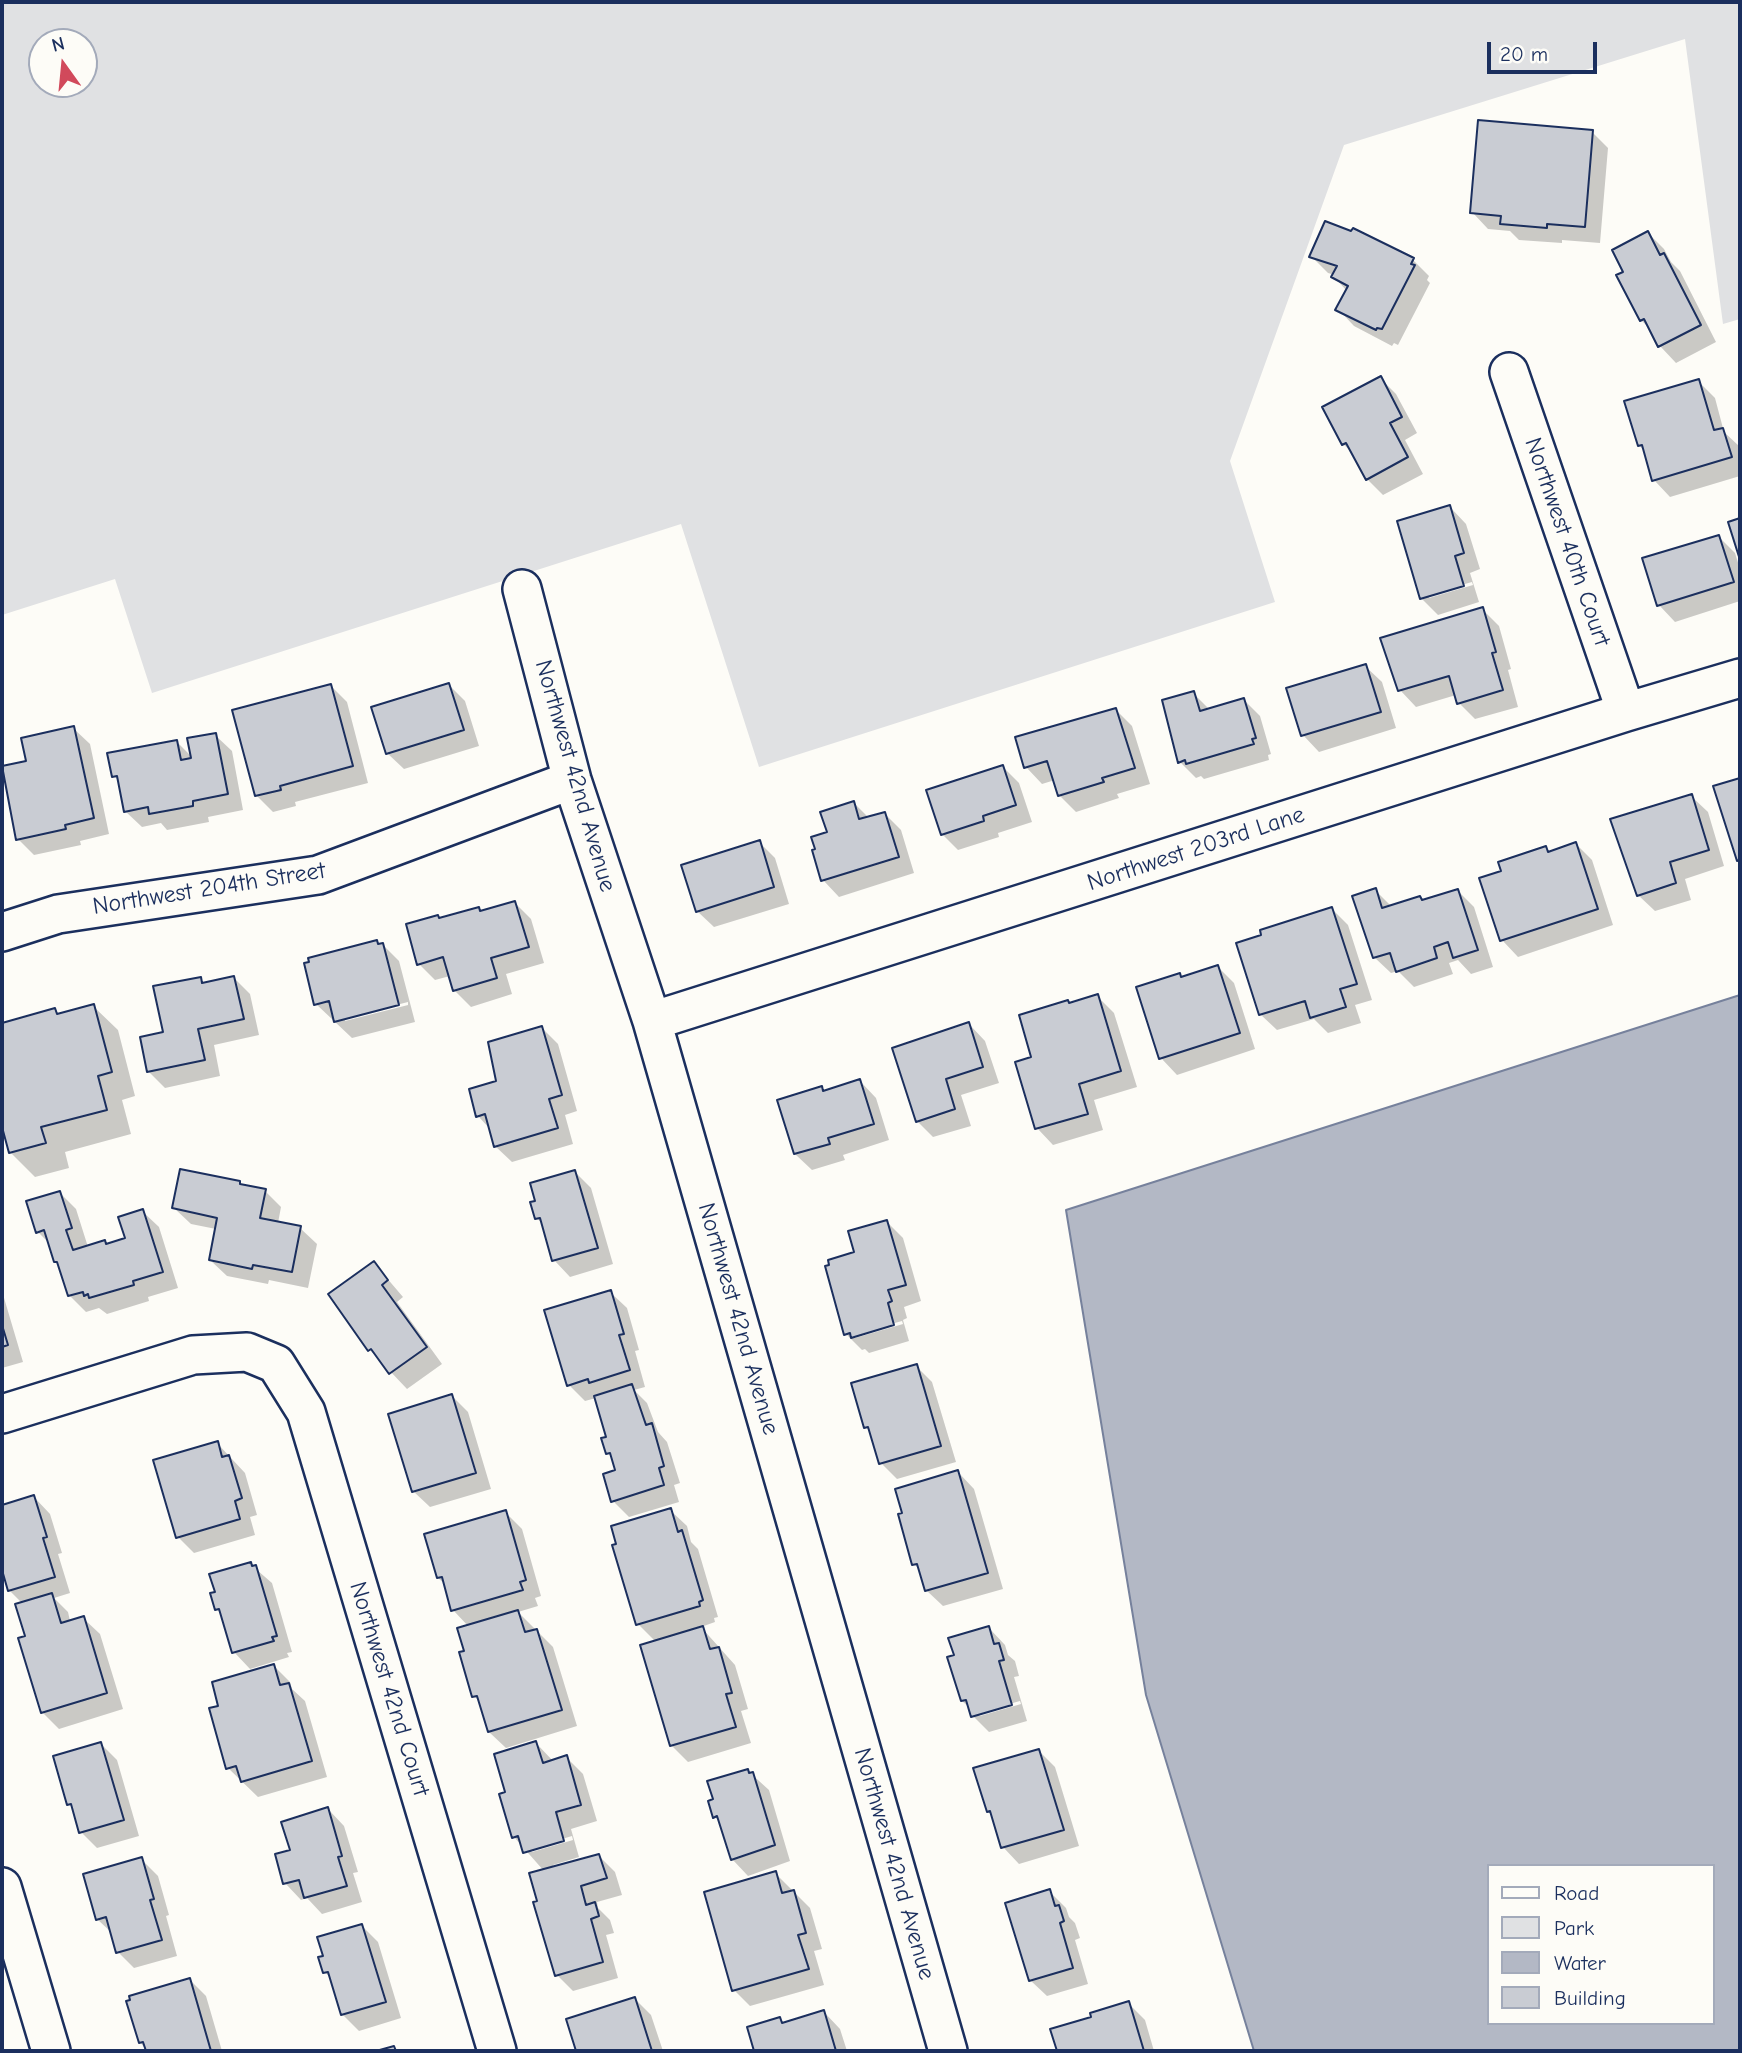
<!DOCTYPE html>
<style>
body{margin:0}
#map{position:relative;width:1742px;height:2053px;overflow:hidden;background:#fdfcf7;font-family:"Comic Neue",sans-serif}
canvas{display:block}
.frame{position:absolute;inset:0;border:4px solid #1b2f5e;pointer-events:none}
.legend{position:absolute;left:1487px;top:1864px;width:228px;height:161px;box-sizing:border-box;background:#fdfcf7;border:2px solid #a3aaba;margin:0;padding:9px 12px;list-style:none;font-size:21px;color:#1b2f5e}
.legend li{display:flex;align-items:center;gap:14px;height:35px}
.legend b{width:35px;border:2px solid #a3aaba}
.north{position:absolute;left:28px;top:28px;width:70px;height:70px;box-sizing:border-box;background:#fdfcf7;border:2px solid #a3aaba;border-radius:50%;rotate:345deg;font-size:19px;font-weight:700;line-height:28px;text-align:center;color:#1b2f5e}
.north::after{content:'';display:block;margin:auto;width:24px;height:32px;background:#d1495b;clip-path:polygon(50% 0,100% 100%,50% 72%,0 100%)}
.scale{position:absolute;left:1487px;top:42px;width:110px;height:32px;box-sizing:border-box;border:4px solid #1b2f5e;border-top:0;padding-left:9px;font-size:21px;line-height:24px;white-space:nowrap;color:#1b2f5e;-webkit-text-stroke:5px #fdfcf7;paint-order:stroke}
</style>
<div id="map">
<canvas width="1742" height="2053"></canvas>
<div class="frame"></div>
<ul class="legend">
<li><b style="height:9px;background:#fdfcf7"></b>Road</li>
<li><b style="height:19px;background:#e0e1e3"></b>Park</li>
<li><b style="height:19px;background:#b3b8c5"></b>Water</li>
<li><b style="height:19px;background:#c9ccd3"></b>Building</li>
</ul>
<div class="north">N</div>
<div class="scale">20 m</div>
</div>
<script>
const context = document.querySelector('canvas').getContext('2d');
context.lineJoin = 'round';
function fill(path, color) {
  context.fillStyle = color;
  context.fill(path, 'evenodd');
}
function stroke(path, color, width, dash) {
  context.strokeStyle = color;
  context.lineWidth = width;
  context.lineCap = dash ? 'butt' : 'round';
  context.setLineDash(dash || []);
  context.stroke(path);
}
function write(font, color, halo, rows, align = 'center') {
  context.font = font + ' "Comic Neue",sans-serif';
  context.lineWidth = 6;
  context.setLineDash([]);
  context.textBaseline = 'middle';
  context.strokeStyle = halo;
  context.fillStyle = color;
  for (const [text, x, y, turn = 0] of rows) {
    context.save();
    context.translate(x, y);
    context.rotate((+turn || 0) * Math.PI / 180);
    context.textAlign = isNaN(turn) ? turn : align;
    if (halo) context.strokeText(text, 0, 0);
    context.fillText(text, 0, 0);
    context.restore();
  }
}
fill(new Path2D(`
 M 2,2 L 1740,2 L 1740,319 L 1723,324 L 1685,39 L 1344,145 L 1230,461 L 1275,602 L 759,767 L 681,524 L 152,693 L 115,579 L 2,615 ZM 42,42 L 84,42 L 84,84 L 42,84 Z`), '#e0e1e3');
const water = new Path2D(`
 M 1740,995 L 1740,2051 L 1254,2051 L 1146,1695 L 1066,1210 ZM 1488,1866 L 1712,1866 L 1712,2023 L 1488,2023 Z`);
fill(water, '#b3b8c5');
stroke(water, '#76819c', 2);
fill(new Path2D(`
 M 1592,132 L 1608,148 L 1600,243 L 1562,240 L 1562,243 L 1519,240 L 1510,231 L 1488,229 L 1472,212 Z
 M 1648,233 L 1664,249 L 1671,262 L 1680,271 L 1716,342 L 1676,363 L 1660,346 L 1652,331 L 1641,320 L 1619,276 L 1625,273 Z
 M 1311,256 L 1413,260 L 1429,276 L 1427,280 L 1430,283 L 1398,345 L 1394,343 L 1392,346 L 1354,326 L 1338,309 L 1347,291 L 1334,277 L 1335,275 L 1328,273 Z
 M 1380,378 L 1396,394 L 1417,433 L 1405,440 L 1423,474 L 1383,495 L 1367,479 L 1354,454 L 1343,444 Z
 M 1698,381 L 1715,398 L 1724,432 L 1739,446 L 1740,476 L 1670,497 L 1654,480 L 1645,452 L 1639,445 Z
 M 1450,507 L 1466,524 L 1480,569 L 1470,573 L 1479,602 L 1438,615 L 1421,598 ZM 1472,582 L 1473,585 L 1429,598 L 1429,594 Z
 M 1719,537 L 1735,553 L 1740,569 L 1740,601 L 1675,622 L 1659,605 Z
 M 1482,609 L 1499,626 L 1511,669 L 1508,670 L 1518,707 L 1475,719 L 1459,703 L 1456,695 L 1416,707 L 1400,690 Z
 M 1365,666 L 1382,682 L 1396,728 L 1319,752 L 1303,735 Z
 M 330,685 L 347,702 L 368,783 L 295,802 L 296,806 L 273,812 L 257,796 Z
 M 449,685 L 465,701 L 479,746 L 404,769 L 387,753 Z
 M 1193,693 L 1210,710 L 1244,700 L 1260,716 L 1271,754 L 1268,755 L 1269,760 L 1204,779 L 1201,776 L 1196,778 L 1180,762 Z
 M 1116,710 L 1132,726 L 1150,784 L 1117,794 L 1119,798 L 1076,812 L 1059,795 L 1055,780 L 1042,784 L 1026,767 Z
 M 73,728 L 90,744 L 109,834 L 80,841 L 81,845 L 34,855 L 18,839 L 2,768 L 28,762 Z
 M 215,735 L 232,751 L 243,810 L 208,817 L 209,822 L 167,830 L 161,823 L 142,827 L 125,811 L 120,782 L 114,776 L 177,742 L 192,757 Z
 M 1003,767 L 1019,783 L 1032,822 L 998,833 L 999,837 L 958,850 L 942,834 Z
 M 1691,796 L 1708,812 L 1724,866 L 1685,879 L 1691,900 L 1655,911 L 1638,895 Z
 M 854,803 L 869,818 L 885,814 L 901,830 L 914,873 L 839,897 L 823,880 L 829,834 Z
 M 759,842 L 775,858 L 789,904 L 714,927 L 697,911 Z
 M 1576,844 L 1592,860 L 1613,925 L 1518,957 L 1502,940 L 1503,872 L 1546,848 L 1550,853 Z
 M 1375,890 L 1392,907 L 1424,902 L 1458,891 L 1474,907 L 1493,967 L 1471,974 L 1458,960 L 1449,963 L 1453,974 L 1414,987 L 1398,971 L 1391,973 L 1374,957 Z
 M 515,903 L 531,919 L 544,963 L 506,974 L 512,994 L 471,1007 L 454,990 L 450,976 L 435,980 L 419,964 L 440,919 L 478,909 L 482,913 Z
 M 1332,909 L 1348,925 L 1372,1000 L 1355,1005 L 1361,1023 L 1328,1033 L 1314,1019 L 1277,1030 L 1260,1014 Z
 M 376,942 L 380,946 L 383,945 L 399,961 L 415,1022 L 352,1038 L 316,1004 ZM 408,1002 L 408,1005 L 345,1021 L 345,1018 Z
 M 1218,967 L 1234,983 L 1255,1049 L 1177,1075 L 1161,1058 L 1179,975 L 1183,978 Z
 M 234,978 L 250,994 L 259,1035 L 214,1045 L 220,1076 L 165,1088 L 149,1072 L 200,979 L 206,984 Z
 M 1097,996 L 1114,1013 L 1137,1087 L 1094,1100 L 1103,1130 L 1053,1145 L 1037,1128 L 1017,1063 L 1034,1058 L 1068,1002 L 1071,1004 Z
 M 93,1006 L 118,1030 L 135,1096 L 122,1100 L 131,1134 L 65,1152 L 69,1168 L 35,1177 L 10,1152 L 2,1121 L 2,1025 L 54,1010 L 59,1015 Z
 M 969,1024 L 985,1041 L 999,1083 L 961,1095 L 971,1126 L 933,1137 L 917,1121 Z
 M 542,1028 L 558,1044 L 577,1111 L 565,1115 L 573,1144 L 512,1162 L 495,1146 L 490,1129 L 478,1116 L 498,1082 Z
 M 860,1081 L 876,1098 L 889,1140 L 843,1155 L 845,1160 L 812,1170 L 795,1154 L 821,1088 L 825,1092 Z
 M 575,1172 L 591,1188 L 613,1264 L 570,1277 L 554,1260 L 543,1225 L 537,1218 Z
 M 239,1183 L 243,1186 L 265,1191 L 281,1207 L 278,1223 L 300,1228 L 317,1244 L 308,1288 L 269,1280 L 268,1284 L 227,1276 L 210,1260 L 216,1229 L 191,1224 L 174,1208 Z
 M 60,1193 L 76,1209 L 88,1247 L 107,1245 L 127,1239 L 142,1211 L 159,1227 L 178,1288 L 148,1297 L 149,1301 L 107,1314 L 99,1308 L 86,1312 L 70,1296 L 50,1244 L 38,1232 Z
 M 887,1222 L 903,1238 L 921,1301 L 904,1307 L 907,1318 L 903,1320 L 909,1341 L 869,1353 L 865,1349 L 862,1350 L 846,1334 L 856,1254 ZM 902,1321 L 903,1324 L 855,1338 L 855,1334 Z
 M 374,1263 L 403,1297 L 397,1302 L 442,1364 L 407,1389 L 370,1350 Z
 M 2,1291 L 23,1362 L 2,1368 Z
 M 610,1292 L 627,1308 L 639,1350 L 635,1351 L 645,1387 L 634,1390 L 647,1403 L 658,1432 L 667,1442 L 680,1483 L 674,1485 L 679,1502 L 629,1517 L 613,1501 L 617,1471 L 614,1459 L 608,1453 L 608,1438 L 596,1398 L 585,1401 L 569,1385 Z
 M 916,1366 L 932,1382 L 956,1462 L 897,1479 L 881,1463 L 872,1434 L 866,1427 Z
 M 452,1396 L 468,1412 L 491,1489 L 430,1507 L 413,1491 Z
 M 217,1443 L 245,1473 L 257,1515 L 250,1517 L 255,1535 L 194,1553 L 178,1537 Z
 M 958,1472 L 974,1489 L 1003,1589 L 943,1606 L 926,1590 L 921,1571 L 914,1564 Z
 M 34,1497 L 50,1514 L 62,1553 L 58,1554 L 70,1593 L 54,1598 L 68,1612 L 70,1621 L 83,1618 L 100,1634 L 123,1709 L 59,1729 L 43,1713 L 20,1640 L 27,1638 L 23,1604 L 9,1590 L 2,1564 L 2,1507 Z
 M 670,1510 L 687,1526 L 691,1542 L 698,1549 L 718,1617 L 714,1618 L 715,1622 L 701,1627 L 735,1665 L 748,1709 L 741,1711 L 751,1743 L 688,1762 L 671,1745 L 656,1642 L 638,1624 Z
 M 505,1512 L 522,1529 L 541,1596 L 535,1598 L 538,1606 L 518,1612 L 553,1647 L 577,1726 L 506,1748 L 489,1732 L 481,1703 L 474,1696 L 466,1652 L 469,1627 L 453,1610 L 446,1585 L 438,1578 Z
 M 250,1564 L 272,1583 L 292,1652 L 287,1653 L 289,1657 L 250,1669 L 234,1652 L 223,1616 L 217,1609 Z
 M 989,1628 L 1005,1645 L 1008,1655 L 1015,1661 L 1019,1676 L 1014,1677 L 1027,1721 L 989,1732 L 973,1716 L 971,1709 L 962,1701 L 956,1656 ZM 1020,1701 L 1021,1704 L 980,1716 L 977,1713 Z
 M 274,1666 L 290,1682 L 292,1689 L 305,1701 L 327,1777 L 258,1797 L 228,1768 L 221,1707 Z
 M 536,1743 L 553,1761 L 566,1757 L 583,1774 L 597,1821 L 571,1829 L 579,1857 L 553,1865 L 554,1868 L 599,1856 L 615,1872 L 622,1895 L 597,1902 L 598,1908 L 610,1920 L 614,1933 L 606,1935 L 618,1978 L 573,1991 L 557,1975 L 540,1902 L 544,1871 L 514,1837 L 508,1793 ZM 572,1836 L 573,1840 L 532,1852 L 529,1849 Z
 M 101,1744 L 117,1760 L 139,1836 L 97,1848 L 81,1832 L 75,1810 L 69,1804 Z
 M 1039,1751 L 1055,1767 L 1079,1846 L 1019,1864 L 1003,1847 L 994,1817 L 988,1811 Z
 M 748,1771 L 769,1790 L 790,1861 L 748,1876 L 732,1859 L 721,1823 L 715,1817 Z
 M 328,1809 L 344,1826 L 358,1872 L 353,1873 L 362,1902 L 322,1914 L 307,1898 L 301,1900 L 285,1883 L 292,1851 Z
 M 141,1859 L 158,1876 L 169,1915 L 166,1916 L 177,1956 L 134,1968 L 118,1952 L 113,1934 L 97,1919 Z
 M 775,1873 L 810,1908 L 822,1949 L 814,1951 L 824,1985 L 750,2006 L 734,1990 Z
 M 1049,1891 L 1066,1908 L 1069,1917 L 1075,1923 L 1080,1938 L 1075,1940 L 1088,1984 L 1047,1996 L 1030,1980 Z
 M 362,1926 L 378,1942 L 401,2018 L 359,2031 L 342,2014 L 332,1980 L 325,1972 Z
 M 190,1980 L 206,1996 L 222,2051 L 147,2051 L 140,2042 Z
 M 635,1999 L 651,2015 L 663,2051 L 578,2051 L 568,2020 Z
 M 1128,2003 L 1145,2020 L 1154,2051 L 1059,2051 L 1053,2030 L 1093,2018 Z
 M 824,2012 L 840,2029 L 847,2051 L 756,2051 L 749,2028 L 779,2019 L 784,2024 Z`), '#0003');
const building = new Path2D(`
 M 1478,120 L 1593,130 L 1585,227 L 1547,224 L 1547,228 L 1500,224 L 1501,216 L 1470,213 Z
 M 1325,221 L 1351,231 L 1353,228 L 1414,258 L 1411,264 L 1415,265 L 1382,329 L 1377,328 L 1376,330 L 1335,310 L 1348,286 L 1331,277 L 1337,266 L 1309,257 Z
 M 1648,231 L 1660,255 L 1664,253 L 1701,325 L 1658,347 L 1644,319 L 1640,321 L 1616,275 L 1623,272 L 1612,250 Z
 M 1381,376 L 1402,417 L 1390,423 L 1408,457 L 1366,480 L 1346,443 L 1342,445 L 1322,407 Z
 M 1699,379 L 1714,430 L 1723,428 L 1732,457 L 1652,481 L 1642,445 L 1638,446 L 1624,401 Z
 M 1450,505 L 1464,553 L 1455,556 L 1464,586 L 1420,599 L 1397,521 Z
 M 1740,518 L 1740,560 L 1728,522 Z
 M 1719,535 L 1734,582 L 1657,606 L 1642,558 Z
 M 1483,607 L 1496,652 L 1492,653 L 1503,690 L 1457,704 L 1449,676 L 1398,691 L 1380,638 Z
 M 1366,664 L 1381,712 L 1301,736 L 1286,688 Z
 M 449,683 L 464,730 L 386,754 L 371,707 Z
 M 331,684 L 353,766 L 280,786 L 281,790 L 255,796 L 232,710 Z
 M 1194,691 L 1200,711 L 1244,698 L 1256,738 L 1252,739 L 1254,744 L 1186,764 L 1185,760 L 1178,763 L 1162,700 Z
 M 1116,708 L 1135,768 L 1102,778 L 1104,782 L 1058,796 L 1047,761 L 1024,768 L 1015,737 Z
 M 74,726 L 94,818 L 65,825 L 66,829 L 16,840 L 2,766 L 26,761 L 21,738 Z
 M 216,733 L 228,794 L 193,801 L 193,806 L 149,814 L 148,807 L 124,812 L 117,776 L 112,777 L 107,753 L 177,740 L 181,760 L 191,758 L 187,738 Z
 M 1003,765 L 1016,805 L 983,816 L 984,821 L 941,835 L 926,790 Z
 M 1740,778 L 1740,860 L 1737,861 L 1713,786 Z
 M 1692,794 L 1709,850 L 1670,862 L 1676,883 L 1637,896 L 1610,819 Z
 M 854,801 L 859,819 L 885,812 L 899,857 L 821,881 L 812,850 L 815,849 L 811,837 L 827,832 L 820,812 Z
 M 760,840 L 774,887 L 696,912 L 681,865 Z
 M 1576,842 L 1598,909 L 1500,941 L 1479,878 L 1501,871 L 1498,862 L 1546,846 L 1548,852 Z
 M 1376,888 L 1382,908 L 1420,896 L 1422,900 L 1458,889 L 1478,950 L 1453,958 L 1448,942 L 1434,947 L 1437,958 L 1396,972 L 1390,953 L 1373,958 L 1352,896 Z
 M 515,901 L 529,947 L 491,958 L 497,978 L 453,991 L 443,957 L 417,965 L 406,924 L 438,915 L 439,918 L 479,907 L 480,911 Z
 M 1332,907 L 1357,984 L 1340,989 L 1346,1007 L 1310,1018 L 1305,1001 L 1259,1015 L 1236,943 L 1261,935 L 1260,930 Z
 M 377,940 L 378,944 L 383,943 L 399,1005 L 334,1022 L 329,1001 L 314,1005 L 304,963 L 309,962 L 308,958 Z
 M 1218,965 L 1240,1033 L 1159,1059 L 1136,987 L 1180,973 L 1181,977 Z
 M 234,976 L 244,1019 L 198,1029 L 205,1060 L 147,1072 L 140,1037 L 163,1032 L 153,986 L 201,977 L 202,983 Z
 M 1098,994 L 1121,1071 L 1079,1084 L 1088,1114 L 1035,1129 L 1015,1062 L 1031,1057 L 1019,1015 L 1068,1000 L 1069,1003 Z
 M 94,1004 L 112,1072 L 98,1076 L 107,1110 L 41,1127 L 46,1143 L 9,1153 L 2,1127 L 2,1023 L 55,1008 L 57,1014 Z
 M 969,1022 L 983,1067 L 946,1079 L 955,1109 L 916,1122 L 892,1048 Z
 M 542,1026 L 562,1095 L 549,1099 L 558,1128 L 494,1147 L 485,1114 L 476,1117 L 469,1089 L 496,1081 L 488,1042 Z
 M 860,1079 L 874,1124 L 828,1138 L 830,1144 L 794,1154 L 777,1100 L 822,1086 L 823,1091 Z
 M 180,1169 L 240,1181 L 240,1184 L 266,1189 L 260,1218 L 301,1226 L 292,1272 L 253,1265 L 252,1269 L 209,1260 L 217,1218 L 172,1208 Z
 M 575,1170 L 598,1248 L 552,1261 L 540,1218 L 535,1219 L 530,1202 L 535,1201 L 530,1183 Z
 M 60,1191 L 72,1228 L 66,1230 L 73,1250 L 105,1240 L 106,1244 L 125,1238 L 118,1217 L 143,1209 L 163,1272 L 133,1281 L 134,1285 L 89,1298 L 88,1294 L 84,1296 L 83,1292 L 68,1296 L 57,1262 L 54,1262 L 44,1230 L 36,1233 L 26,1201 Z
 M 887,1220 L 906,1285 L 888,1290 L 892,1301 L 888,1303 L 894,1325 L 851,1338 L 850,1333 L 844,1335 L 825,1266 L 829,1265 L 828,1260 L 854,1252 L 848,1231 Z
 M 374,1261 L 388,1280 L 382,1285 L 427,1347 L 389,1374 L 371,1349 L 368,1351 L 328,1294 Z
 M 611,1290 L 624,1334 L 619,1335 L 630,1370 L 589,1383 L 588,1379 L 567,1386 L 544,1310 Z
 M 2,1325 L 8,1345 L 2,1347 Z
 M 917,1364 L 941,1446 L 879,1464 L 868,1427 L 864,1428 L 851,1383 Z
 M 632,1384 L 646,1425 L 652,1423 L 664,1466 L 659,1468 L 664,1485 L 611,1502 L 603,1474 L 615,1470 L 610,1453 L 606,1454 L 601,1438 L 606,1437 L 594,1396 Z
 M 452,1394 L 476,1473 L 412,1492 L 388,1414 Z
 M 218,1441 L 222,1457 L 229,1455 L 242,1498 L 235,1501 L 240,1519 L 176,1538 L 153,1460 Z
 M 958,1470 L 988,1573 L 925,1591 L 917,1564 L 912,1565 L 898,1514 L 902,1513 L 895,1489 Z
 M 34,1495 L 47,1537 L 43,1538 L 55,1577 L 8,1591 L 2,1570 L 2,1505 Z
 M 671,1508 L 678,1532 L 682,1530 L 703,1600 L 699,1602 L 700,1606 L 636,1625 L 612,1545 L 616,1544 L 611,1526 Z
 M 506,1510 L 526,1580 L 520,1582 L 523,1590 L 451,1611 L 442,1577 L 437,1578 L 424,1534 Z
 M 251,1562 L 252,1566 L 256,1565 L 277,1636 L 272,1637 L 274,1641 L 232,1653 L 219,1609 L 215,1610 L 210,1593 L 215,1592 L 209,1574 Z
 M 52,1593 L 61,1623 L 84,1616 L 107,1693 L 41,1713 L 18,1638 L 25,1636 L 15,1604 Z
 M 518,1610 L 525,1632 L 537,1629 L 562,1710 L 488,1732 L 477,1696 L 472,1697 L 459,1652 L 464,1651 L 457,1628 Z
 M 703,1626 L 710,1649 L 719,1647 L 732,1693 L 726,1694 L 736,1727 L 670,1746 L 640,1645 Z
 M 989,1626 L 994,1644 L 999,1643 L 1004,1660 L 999,1661 L 1012,1705 L 971,1717 L 966,1700 L 961,1701 L 947,1657 L 954,1655 L 948,1638 Z
 M 274,1664 L 280,1685 L 289,1683 L 312,1761 L 241,1782 L 236,1766 L 226,1769 L 209,1708 L 218,1706 L 212,1682 Z
 M 536,1741 L 543,1763 L 567,1755 L 581,1805 L 556,1812 L 564,1841 L 523,1853 L 518,1836 L 512,1838 L 499,1794 L 505,1792 L 494,1754 Z
 M 101,1742 L 124,1820 L 79,1833 L 71,1804 L 67,1805 L 53,1756 Z
 M 1039,1749 L 1064,1830 L 1001,1848 L 990,1811 L 987,1812 L 973,1768 Z
 M 748,1769 L 749,1773 L 753,1772 L 775,1845 L 731,1860 L 717,1816 L 713,1818 L 708,1801 L 713,1799 L 707,1781 Z
 M 328,1807 L 342,1856 L 338,1857 L 347,1886 L 304,1898 L 299,1880 L 283,1884 L 275,1854 L 290,1850 L 281,1822 Z
 M 599,1854 L 607,1878 L 581,1886 L 586,1905 L 595,1902 L 599,1916 L 591,1919 L 603,1962 L 555,1976 L 533,1902 L 537,1901 L 529,1873 Z
 M 142,1857 L 154,1899 L 150,1900 L 162,1940 L 116,1953 L 106,1917 L 96,1920 L 83,1874 Z
 M 776,1871 L 782,1893 L 794,1890 L 806,1933 L 798,1935 L 809,1969 L 732,1991 L 704,1892 Z
 M 1050,1889 L 1055,1906 L 1059,1905 L 1064,1921 L 1060,1923 L 1073,1968 L 1029,1981 L 1005,1903 Z
 M 362,1924 L 386,2002 L 341,2015 L 328,1972 L 323,1973 L 318,1957 L 323,1956 L 317,1937 Z
 M 190,1978 L 211,2051 L 146,2051 L 143,2042 L 139,2043 L 126,2001 L 130,2000 L 129,1996 Z
 M 635,1997 L 652,2051 L 576,2051 L 566,2019 Z
 M 1129,2001 L 1144,2051 L 1057,2051 L 1050,2029 L 1091,2017 L 1090,2013 Z
 M 824,2010 L 836,2051 L 754,2051 L 747,2027 L 780,2017 L 782,2023 Z
 M 394,2046 L 396,2051 L 376,2051 Z`);
fill(building, '#c9ccd3');
stroke(building, '#1b2f5e', 2);
const street = new Path2D(`
 M 1509,372 L 1626,712
 M 522,589 L 572,780 L 652,1021 L 948,2051
 M 2,932 L 58,914 L 318,875 L 572,780
 M 652,1021 L 1626,712 L 1740,678
 M 2,1414 L 193,1355 L 247,1352 L 276,1364 L 306,1412 L 497,2051
 M 2,1887 L 51,2051`);
stroke(street, '#1b2f5e', 42);
stroke(street, '#fdfcf7', 37);
write('24px', '#1b2f5e', '#fdfcf7', [
 ["Northwest 40th Court",1567,542,71],
 ["Northwest 42nd Avenue",575,776,74],
 ["Northwest 203rd Lane",1196,849,-18],
 ["Northwest 204th Street",209,889,-9],
 ["Northwest 42nd Avenue",738,1319,74],
 ["Northwest 42nd Court",389,1689,73],
 ["Northwest 42nd Avenue",894,1864,74]
]);
</script>
